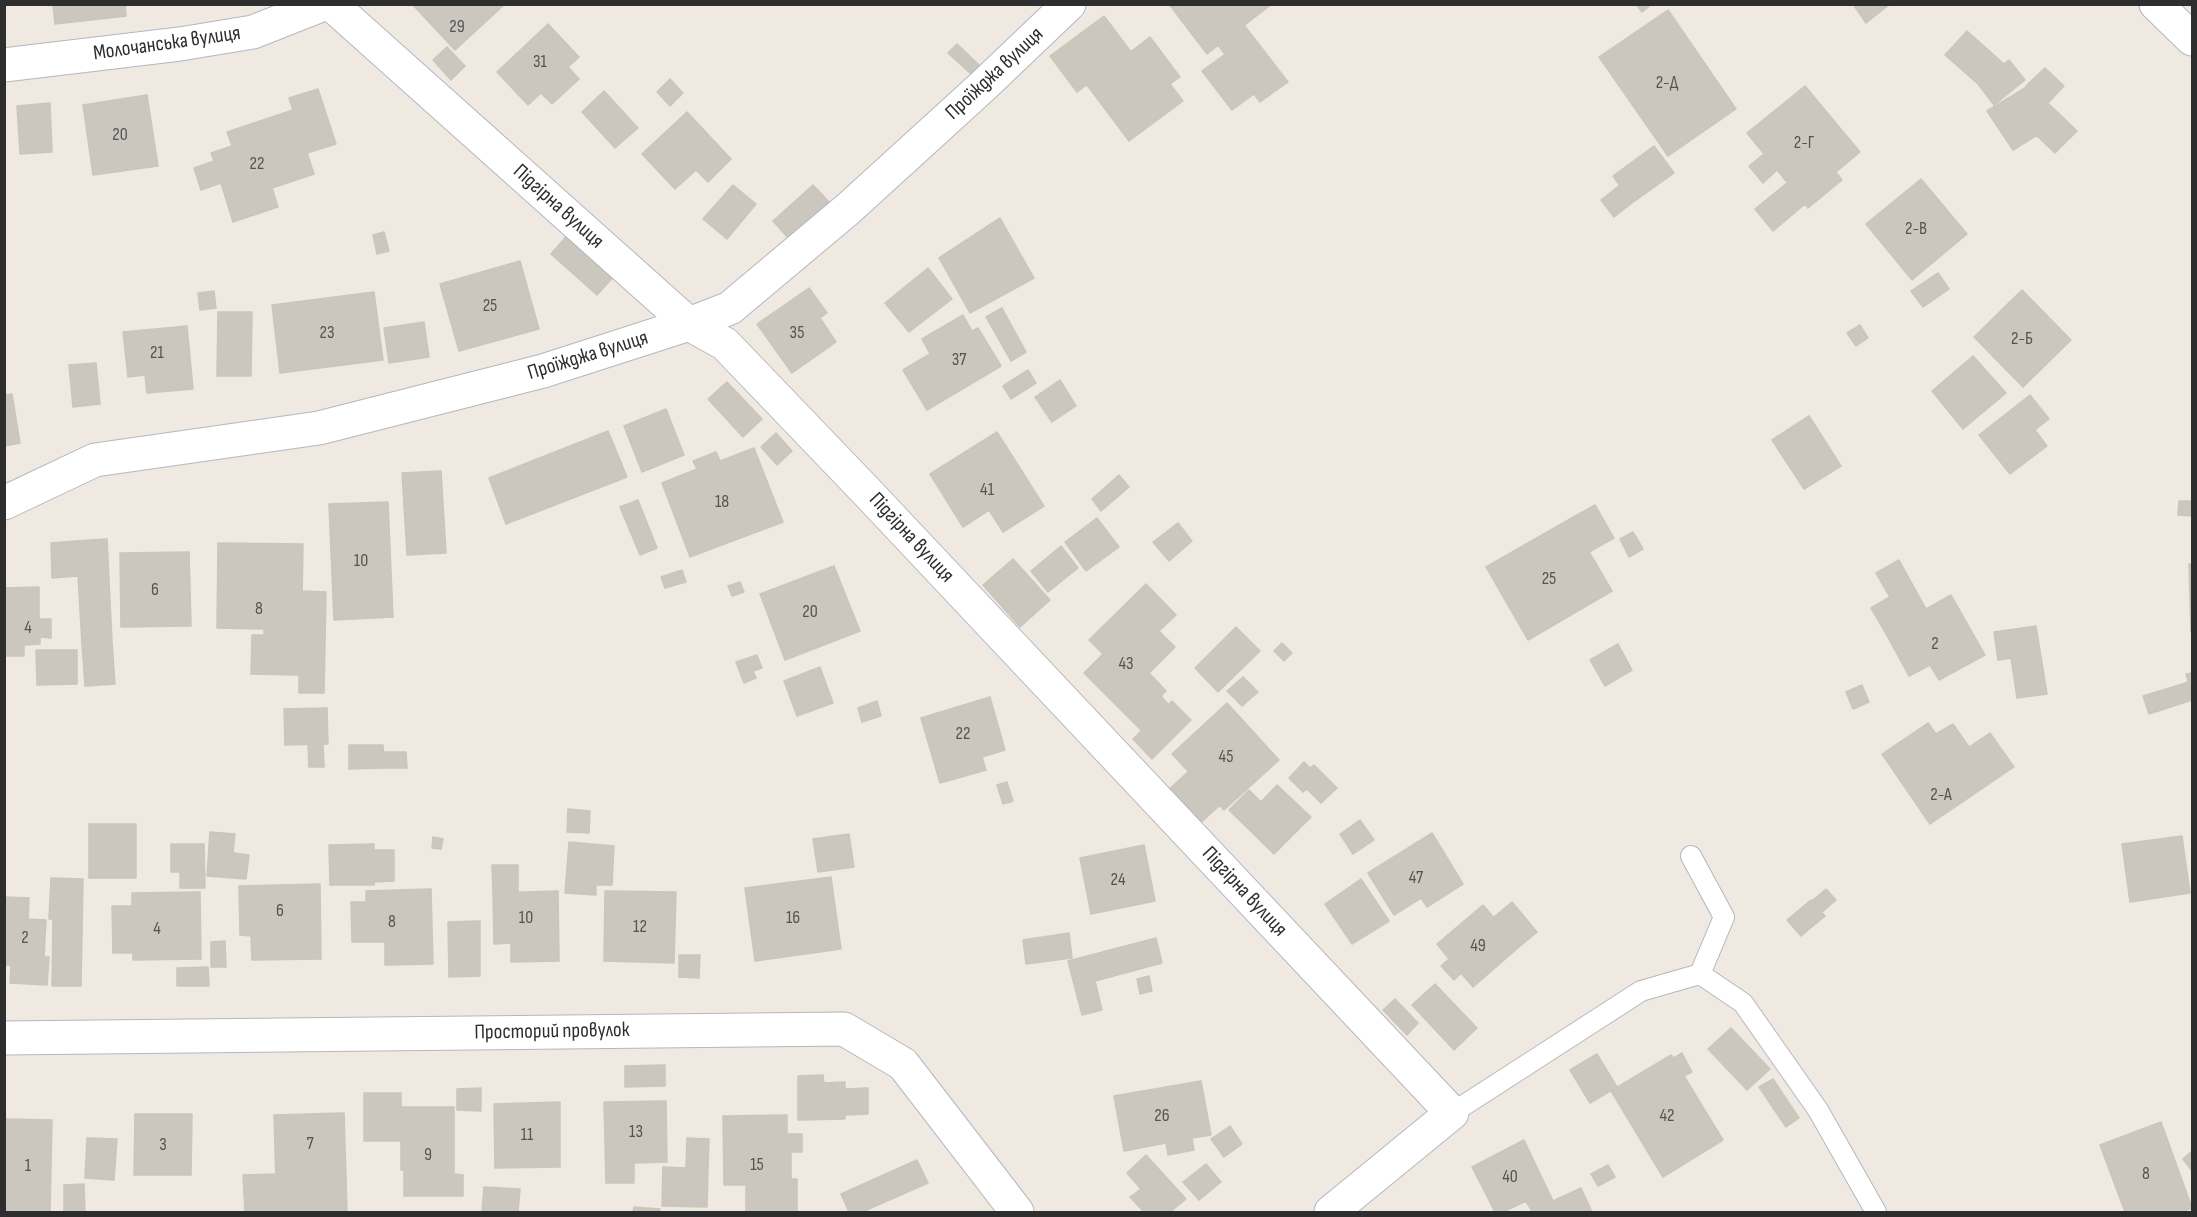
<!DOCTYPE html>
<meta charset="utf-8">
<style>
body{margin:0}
#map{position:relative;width:2197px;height:1217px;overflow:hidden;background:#efe9e1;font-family:"Sofia Sans Condensed",sans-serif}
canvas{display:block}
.frame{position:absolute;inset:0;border:6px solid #2e2e2e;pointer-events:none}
</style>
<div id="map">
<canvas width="2197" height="1217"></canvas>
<div class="frame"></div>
</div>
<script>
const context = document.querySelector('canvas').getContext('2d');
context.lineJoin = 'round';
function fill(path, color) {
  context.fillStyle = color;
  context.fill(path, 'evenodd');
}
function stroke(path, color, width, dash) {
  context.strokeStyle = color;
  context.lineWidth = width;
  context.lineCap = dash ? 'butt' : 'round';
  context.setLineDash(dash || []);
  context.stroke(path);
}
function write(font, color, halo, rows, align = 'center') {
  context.font = font + ' "Sofia Sans Condensed",sans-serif';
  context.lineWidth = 4.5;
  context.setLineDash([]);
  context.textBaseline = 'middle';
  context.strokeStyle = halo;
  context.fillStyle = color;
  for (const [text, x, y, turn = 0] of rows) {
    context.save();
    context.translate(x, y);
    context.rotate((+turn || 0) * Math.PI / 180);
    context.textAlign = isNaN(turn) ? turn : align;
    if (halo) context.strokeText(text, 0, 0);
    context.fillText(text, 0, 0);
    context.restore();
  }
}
const building = new Path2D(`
 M 125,4 L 126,16 L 55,24 L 53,5 Z
 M 412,4 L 505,4 L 455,50 Z
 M 1169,4 L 1272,4 L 1207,54 Z
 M 1636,4 L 1652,4 L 1642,12 Z
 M 1853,4 L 1890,4 L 1866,23 Z
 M 1668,10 L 1736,109 L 1668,156 L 1599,57 Z
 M 1104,16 L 1131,52 L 1077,92 L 1050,56 Z
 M 548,24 L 579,57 L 568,67 L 579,79 L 552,104 L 541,93 L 528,105 L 497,72 Z
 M 1244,25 L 1288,82 L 1260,102 L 1218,45 Z
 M 1967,31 L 2004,64 L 1978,84 L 1945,55 Z
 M 1150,37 L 1180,77 L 1170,84 L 1183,101 L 1129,141 L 1087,85 Z
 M 957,44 L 979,65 L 971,74 L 948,53 Z
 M 447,47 L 465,66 L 451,80 L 433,60 Z
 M 1224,55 L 1254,94 L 1232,110 L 1202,71 Z
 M 2009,60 L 2025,80 L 1994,105 L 1978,84 Z
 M 2045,68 L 2064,86 L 2048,103 L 2028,84 Z
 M 670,79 L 683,93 L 670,106 L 657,92 Z
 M 2028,84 L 2077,131 L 2055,153 L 2036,135 L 2050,127 L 2025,88 Z
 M 1805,86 L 1860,152 L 1836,172 L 1842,180 L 1808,208 L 1747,133 Z
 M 2025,88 L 2050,127 L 2013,150 L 1987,111 Z
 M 318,89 L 336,144 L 307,153 L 289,98 Z
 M 604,91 L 638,128 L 615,148 L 582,112 Z
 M 147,95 L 158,166 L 93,175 L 83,105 Z
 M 50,103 L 52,152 L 20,154 L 17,106 Z
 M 293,110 L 314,174 L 272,188 L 278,207 L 233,222 L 221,183 L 201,190 L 194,168 L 214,161 L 211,153 L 232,146 L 227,132 Z
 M 687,112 L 731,159 L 708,182 L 696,170 L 675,189 L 642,154 Z
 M 1654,146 L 1674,173 L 1632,203 L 1613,176 Z
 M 1764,154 L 1777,170 L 1763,183 L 1749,166 Z
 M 1921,179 L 1967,234 L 1912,280 L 1866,224 Z
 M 1787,183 L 1805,204 L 1773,231 L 1755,209 Z
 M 733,185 L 756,204 L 727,239 L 703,219 Z
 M 813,185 L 830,203 L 790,240 L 773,221 Z
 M 1620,185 L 1632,203 L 1614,217 L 1601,200 Z
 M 1000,218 L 1034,278 L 970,313 L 939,258 Z
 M 571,231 L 617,273 L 597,295 L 551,254 Z
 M 384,232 L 389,251 L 377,254 L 373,235 Z
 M 520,261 L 539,329 L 459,351 L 440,284 Z
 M 928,268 L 952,299 L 909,332 L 885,303 Z
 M 1938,273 L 1949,289 L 1923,307 L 1911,291 Z
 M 809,288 L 827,313 L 820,318 L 836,342 L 792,373 L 757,324 Z
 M 2022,290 L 2071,340 L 2023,387 L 1974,337 Z
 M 214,291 L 216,308 L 200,310 L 198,293 Z
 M 374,292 L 383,360 L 280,373 L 272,305 Z
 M 1002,308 L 1026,352 L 1011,361 L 986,317 Z
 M 218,312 L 252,312 L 251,376 L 217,376 Z
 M 963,315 L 972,331 L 978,328 L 1001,366 L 927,410 L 903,370 L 930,354 L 922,339 Z
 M 424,322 L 429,357 L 389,363 L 384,328 Z
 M 1860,325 L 1868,338 L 1856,346 L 1847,333 Z
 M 187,326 L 193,389 L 147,393 L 145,375 L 128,377 L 123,332 Z
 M 1973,356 L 2006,393 L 1963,429 L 1932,391 Z
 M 96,363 L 100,404 L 73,407 L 69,365 Z
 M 1028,370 L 1036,383 L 1011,399 L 1003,386 Z
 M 1060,380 L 1076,406 L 1052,422 L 1035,397 Z
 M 727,382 L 762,419 L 743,437 L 708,399 Z
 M 12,394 L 20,443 L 4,446 L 4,395 Z
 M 2030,395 L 2049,419 L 2035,430 L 2047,446 L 2010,474 L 1979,435 Z
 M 666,409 L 684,455 L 642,472 L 624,426 Z
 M 1809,416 L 1841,466 L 1804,489 L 1772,440 Z
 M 608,431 L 627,477 L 506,524 L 489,478 Z
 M 997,432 L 1044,506 L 1003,532 L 989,510 L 963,527 L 930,474 Z
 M 776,433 L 792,451 L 777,465 L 761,447 Z
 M 754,448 L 783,522 L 690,557 L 662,483 L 697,469 L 693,461 L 716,452 L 720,461 Z
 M 441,471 L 446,553 L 407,555 L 402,473 Z
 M 1119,475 L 1129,487 L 1101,511 L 1092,499 Z
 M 638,500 L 657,548 L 640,555 L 620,507 Z
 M 2179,501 L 2192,501 L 2192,516 L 2178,515 Z
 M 388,502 L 393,617 L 334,620 L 329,504 Z
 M 1595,505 L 1614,538 L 1589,552 L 1570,519 Z
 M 1097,518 L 1119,547 L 1086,571 L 1065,542 Z
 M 1570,519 L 1612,591 L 1528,640 L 1486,567 Z
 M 1178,523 L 1192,541 L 1169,561 L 1153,542 Z
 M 1633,532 L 1643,549 L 1629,557 L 1620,539 Z
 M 107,539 L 112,642 L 82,644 L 76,541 Z
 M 76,541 L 78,576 L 52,578 L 51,543 Z
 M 218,543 L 303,544 L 301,657 L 264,656 L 264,629 L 217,628 Z
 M 1061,546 L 1078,568 L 1048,592 L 1031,571 Z
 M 189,552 L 191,626 L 121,627 L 120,553 Z
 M 1013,559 L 1050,600 L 1020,627 L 983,585 Z
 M 1899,560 L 1926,609 L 1885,632 L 1871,608 L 1890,597 L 1876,573 Z
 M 2189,564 L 2192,564 L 2191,632 Z
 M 834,566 L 860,631 L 785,660 L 760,594 Z
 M 682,570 L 686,582 L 665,588 L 661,577 Z
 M 740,582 L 744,592 L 732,596 L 728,586 Z
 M 1146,584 L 1176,615 L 1159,631 L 1175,647 L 1149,673 L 1166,691 L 1161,696 L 1168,704 L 1142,731 L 1084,673 L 1103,654 L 1089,640 Z
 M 39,587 L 39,619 L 51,619 L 51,638 L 40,637 L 40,644 L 24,645 L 24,656 L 4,656 L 4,588 Z
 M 302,591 L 326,592 L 324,693 L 299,693 L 299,675 L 251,674 L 252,635 L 264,635 L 264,656 L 301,657 Z
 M 1951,595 L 1985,655 L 1939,680 L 1930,665 L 1909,676 L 1885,632 Z
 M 2036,626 L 2047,694 L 2017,698 L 2011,658 L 1998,660 L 1994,632 Z
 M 1236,627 L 1260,651 L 1218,692 L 1195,668 Z
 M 112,642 L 115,684 L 85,686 L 82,644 Z
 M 1282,643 L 1292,653 L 1284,661 L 1274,651 Z
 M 1618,644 L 1632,670 L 1605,686 L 1590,660 Z
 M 36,650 L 77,650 L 77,684 L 37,685 Z
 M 757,655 L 762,668 L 753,671 L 756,678 L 744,683 L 736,662 Z
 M 820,667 L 833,703 L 797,716 L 784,681 Z
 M 2192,673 L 2192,695 L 2186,674 Z
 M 1243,677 L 1258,692 L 1242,706 L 1227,691 Z
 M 2189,682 L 2192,700 L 2149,714 L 2143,696 Z
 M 1862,685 L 1869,702 L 1853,709 L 1846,692 Z
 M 990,697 L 1005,750 L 982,757 L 986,770 L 940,783 L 921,718 Z
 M 877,701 L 881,716 L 862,722 L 858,708 Z
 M 1172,701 L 1191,720 L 1152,759 L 1133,739 Z
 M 1227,703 L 1279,760 L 1224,810 L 1172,754 Z
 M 327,708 L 328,744 L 285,745 L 284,709 Z
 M 1928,723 L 1936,734 L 1953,724 L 1969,747 L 1990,733 L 2014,767 L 1930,824 L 1882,754 Z
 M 308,744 L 323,744 L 324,767 L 309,767 Z
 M 349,745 L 383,745 L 384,768 L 349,769 Z
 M 384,752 L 406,752 L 407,768 L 384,768 Z
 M 1304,762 L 1310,768 L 1314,765 L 1337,788 L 1321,803 L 1307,789 L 1303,792 L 1289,778 Z
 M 1188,772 L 1220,805 L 1197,826 L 1166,792 Z
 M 1007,782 L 1013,801 L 1003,804 L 997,785 Z
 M 1277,785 L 1311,817 L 1274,854 L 1229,810 L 1249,790 L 1261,802 Z
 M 568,809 L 590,811 L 589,833 L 567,832 Z
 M 1360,820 L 1374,840 L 1353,854 L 1340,834 Z
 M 89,824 L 136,824 L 136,878 L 89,878 Z
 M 210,832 L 235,834 L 233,853 L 249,855 L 246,879 L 207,876 Z
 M 1432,833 L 1463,884 L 1427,907 L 1421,898 L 1394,915 L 1368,873 Z
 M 849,834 L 854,867 L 818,872 L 813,839 Z
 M 2182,836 L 2190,893 L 2130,902 L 2122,844 Z
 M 433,837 L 443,839 L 441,849 L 432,848 Z
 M 569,842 L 614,846 L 612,885 L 596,885 L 596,895 L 565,893 Z
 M 171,844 L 204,844 L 205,888 L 180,888 L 180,872 L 171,872 Z
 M 374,844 L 374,885 L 330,885 L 329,845 Z
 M 1144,845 L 1155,901 L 1091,914 L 1080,858 Z
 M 374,850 L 394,850 L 394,881 L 374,882 Z
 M 492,865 L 518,865 L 518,892 L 493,893 Z
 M 831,877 L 841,949 L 755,961 L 745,888 Z
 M 51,878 L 83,879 L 81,986 L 52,986 L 53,919 L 49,919 Z
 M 1361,879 L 1389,921 L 1352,944 L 1325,904 Z
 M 320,884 L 321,959 L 252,960 L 251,936 L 240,935 L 239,886 Z
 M 431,889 L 433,964 L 385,965 L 385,942 L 352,942 L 351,902 L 366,902 L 366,891 Z
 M 1826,889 L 1836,900 L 1822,912 L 1812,901 Z
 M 558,891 L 559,961 L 511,962 L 511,943 L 494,944 L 493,893 Z
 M 605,891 L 676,892 L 674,963 L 604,961 Z
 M 200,892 L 201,959 L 133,960 L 133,953 L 113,953 L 112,906 L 132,906 L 132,893 Z
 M 4,897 L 29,898 L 28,919 L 46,920 L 44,957 L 49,957 L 47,985 L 10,983 L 11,965 L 4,965 Z
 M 1811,900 L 1825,916 L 1801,936 L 1787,920 Z
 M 1512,902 L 1537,932 L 1519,947 L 1494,917 Z
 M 1483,905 L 1519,947 L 1473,987 L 1461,973 L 1454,980 L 1441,966 L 1449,959 L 1437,944 Z
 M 480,921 L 480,976 L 449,977 L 448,922 Z
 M 1069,933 L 1072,958 L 1026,964 L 1023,940 Z
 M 1156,938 L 1162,963 L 1095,981 L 1102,1010 L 1082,1015 L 1068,961 Z
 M 225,941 L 226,967 L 211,967 L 211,942 Z
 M 679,955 L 700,955 L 699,978 L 679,977 Z
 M 208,967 L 209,986 L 177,986 L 177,968 Z
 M 1149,976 L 1152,991 L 1140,994 L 1137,979 Z
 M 1435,984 L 1477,1028 L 1454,1050 L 1412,1005 Z
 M 1395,999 L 1418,1023 L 1407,1035 L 1383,1010 Z
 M 1731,1028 L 1770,1069 L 1747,1090 L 1708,1049 Z
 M 1682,1053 L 1692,1072 L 1684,1076 L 1723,1140 L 1663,1177 L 1611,1091 L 1671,1055 L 1674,1058 Z
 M 1597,1054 L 1617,1087 L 1590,1103 L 1570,1070 Z
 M 665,1065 L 665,1086 L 625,1087 L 625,1066 Z
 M 823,1075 L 824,1083 L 845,1082 L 845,1119 L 798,1120 L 798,1076 Z
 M 1773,1079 L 1799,1118 L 1786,1127 L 1759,1087 Z
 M 1201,1081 L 1211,1135 L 1192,1138 L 1194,1150 L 1168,1155 L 1166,1143 L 1124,1151 L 1114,1096 Z
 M 481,1088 L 481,1111 L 457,1110 L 457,1089 Z
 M 868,1088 L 868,1114 L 845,1115 L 845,1089 Z
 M 364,1093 L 401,1093 L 401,1141 L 364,1141 Z
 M 666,1101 L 667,1162 L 634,1163 L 634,1183 L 606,1183 L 604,1102 Z
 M 560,1102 L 560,1167 L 495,1168 L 494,1104 Z
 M 401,1107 L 454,1107 L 454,1174 L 463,1175 L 463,1196 L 404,1196 L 404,1170 L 401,1170 Z
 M 344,1113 L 347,1212 L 277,1212 L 274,1115 Z
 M 135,1114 L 192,1114 L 191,1175 L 134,1175 Z
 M 787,1115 L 787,1134 L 802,1134 L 802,1152 L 791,1152 L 791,1179 L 797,1179 L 797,1212 L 746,1212 L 746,1185 L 724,1185 L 723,1116 Z
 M 4,1119 L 52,1120 L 50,1212 L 4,1212 Z
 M 2161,1122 L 2192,1208 L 2182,1212 L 2125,1212 L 2100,1145 Z
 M 1230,1126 L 1242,1144 L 1224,1157 L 1211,1139 Z
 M 87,1138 L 117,1139 L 114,1180 L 85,1178 Z
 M 687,1138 L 709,1139 L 708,1169 L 686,1168 Z
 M 1524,1140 L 1553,1201 L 1581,1188 L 1592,1212 L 1532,1212 L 1526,1201 L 1503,1212 L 1495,1212 L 1472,1167 Z
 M 2192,1151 L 2192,1171 L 2183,1159 Z
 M 1146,1155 L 1186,1199 L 1170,1212 L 1144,1212 L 1130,1197 L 1141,1189 L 1127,1173 Z
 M 917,1160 L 928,1183 L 862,1212 L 849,1212 L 841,1194 Z
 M 1206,1164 L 1221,1182 L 1199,1200 L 1183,1182 Z
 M 1608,1165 L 1615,1177 L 1598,1186 L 1591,1174 Z
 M 663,1167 L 708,1169 L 707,1207 L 662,1206 Z
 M 276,1174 L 277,1212 L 245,1212 L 243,1175 Z
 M 84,1184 L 85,1212 L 64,1212 L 64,1185 Z
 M 484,1187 L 520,1189 L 518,1212 L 482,1212 Z
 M 634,1207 L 660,1209 L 659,1212 L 633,1212 Z`);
fill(building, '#cbc7bf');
stroke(building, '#cbc5ba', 1.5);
const service = new Path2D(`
 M 1691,856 L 1724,917 L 1700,974
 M 1452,1113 L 1641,991 L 1700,974 L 1743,1003 L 1818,1110 L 1876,1212`);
const minor = new Path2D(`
 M 331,4 L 689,324 L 725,344 L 867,492 L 1452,1113 L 1331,1212
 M 2156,4 L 2192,39
 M 4,65 L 180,44 L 253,32 L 324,4
 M 4,503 L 95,460 L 319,428 L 543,371 L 689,324 L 730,308 L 848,209 L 983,86 L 1069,4
 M 4,1038 L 844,1029 L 903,1064 L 1017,1212`);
stroke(service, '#b4b7c1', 22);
stroke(minor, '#b4b7c1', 35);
stroke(service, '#fff', 20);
stroke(minor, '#fff', 33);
write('18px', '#555452', null, [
 ["29",457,27],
 ["31",540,62],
 ["2-Д",1667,83],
 ["20",120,135],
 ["2-Г",1804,143],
 ["22",257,164],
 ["2-В",1916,229],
 ["25",490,306],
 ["23",327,333],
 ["35",797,333],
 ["2-Б",2022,339],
 ["21",157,353],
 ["37",959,360],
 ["41",987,490],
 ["18",722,502],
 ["10",361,561],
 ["25",1549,579],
 ["6",155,590],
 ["8",259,609],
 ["20",810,612],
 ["4",28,628],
 ["2",1935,644],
 ["43",1126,664],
 ["22",963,734],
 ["45",1226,757],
 ["2-А",1941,795],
 ["47",1416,878],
 ["24",1118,880],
 ["6",280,911],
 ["10",526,918],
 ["16",793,918],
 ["8",392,922],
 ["12",640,927],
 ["4",157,929],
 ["2",25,938],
 ["49",1478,946],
 ["26",1162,1116],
 ["42",1667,1116],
 ["13",636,1132],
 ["11",527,1135],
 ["7",310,1144],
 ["3",163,1145],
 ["9",428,1155],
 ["15",757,1165],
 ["1",28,1166],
 ["8",2146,1174],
 ["40",1510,1177]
]);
write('21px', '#2e2e2e', '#fff', [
 ["Молочанська вулиця",167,44,-8],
 ["Проїжджа вулиця",995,74,-43],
 ["Підгірна вулиця",558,207,42],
 ["Проїжджа вулиця",588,356,-17],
 ["Підгірна вулиця",911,538,47],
 ["Підгірна вулиця",1244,892,47],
 ["Просторий провулок",552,1032,-1]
]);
</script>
